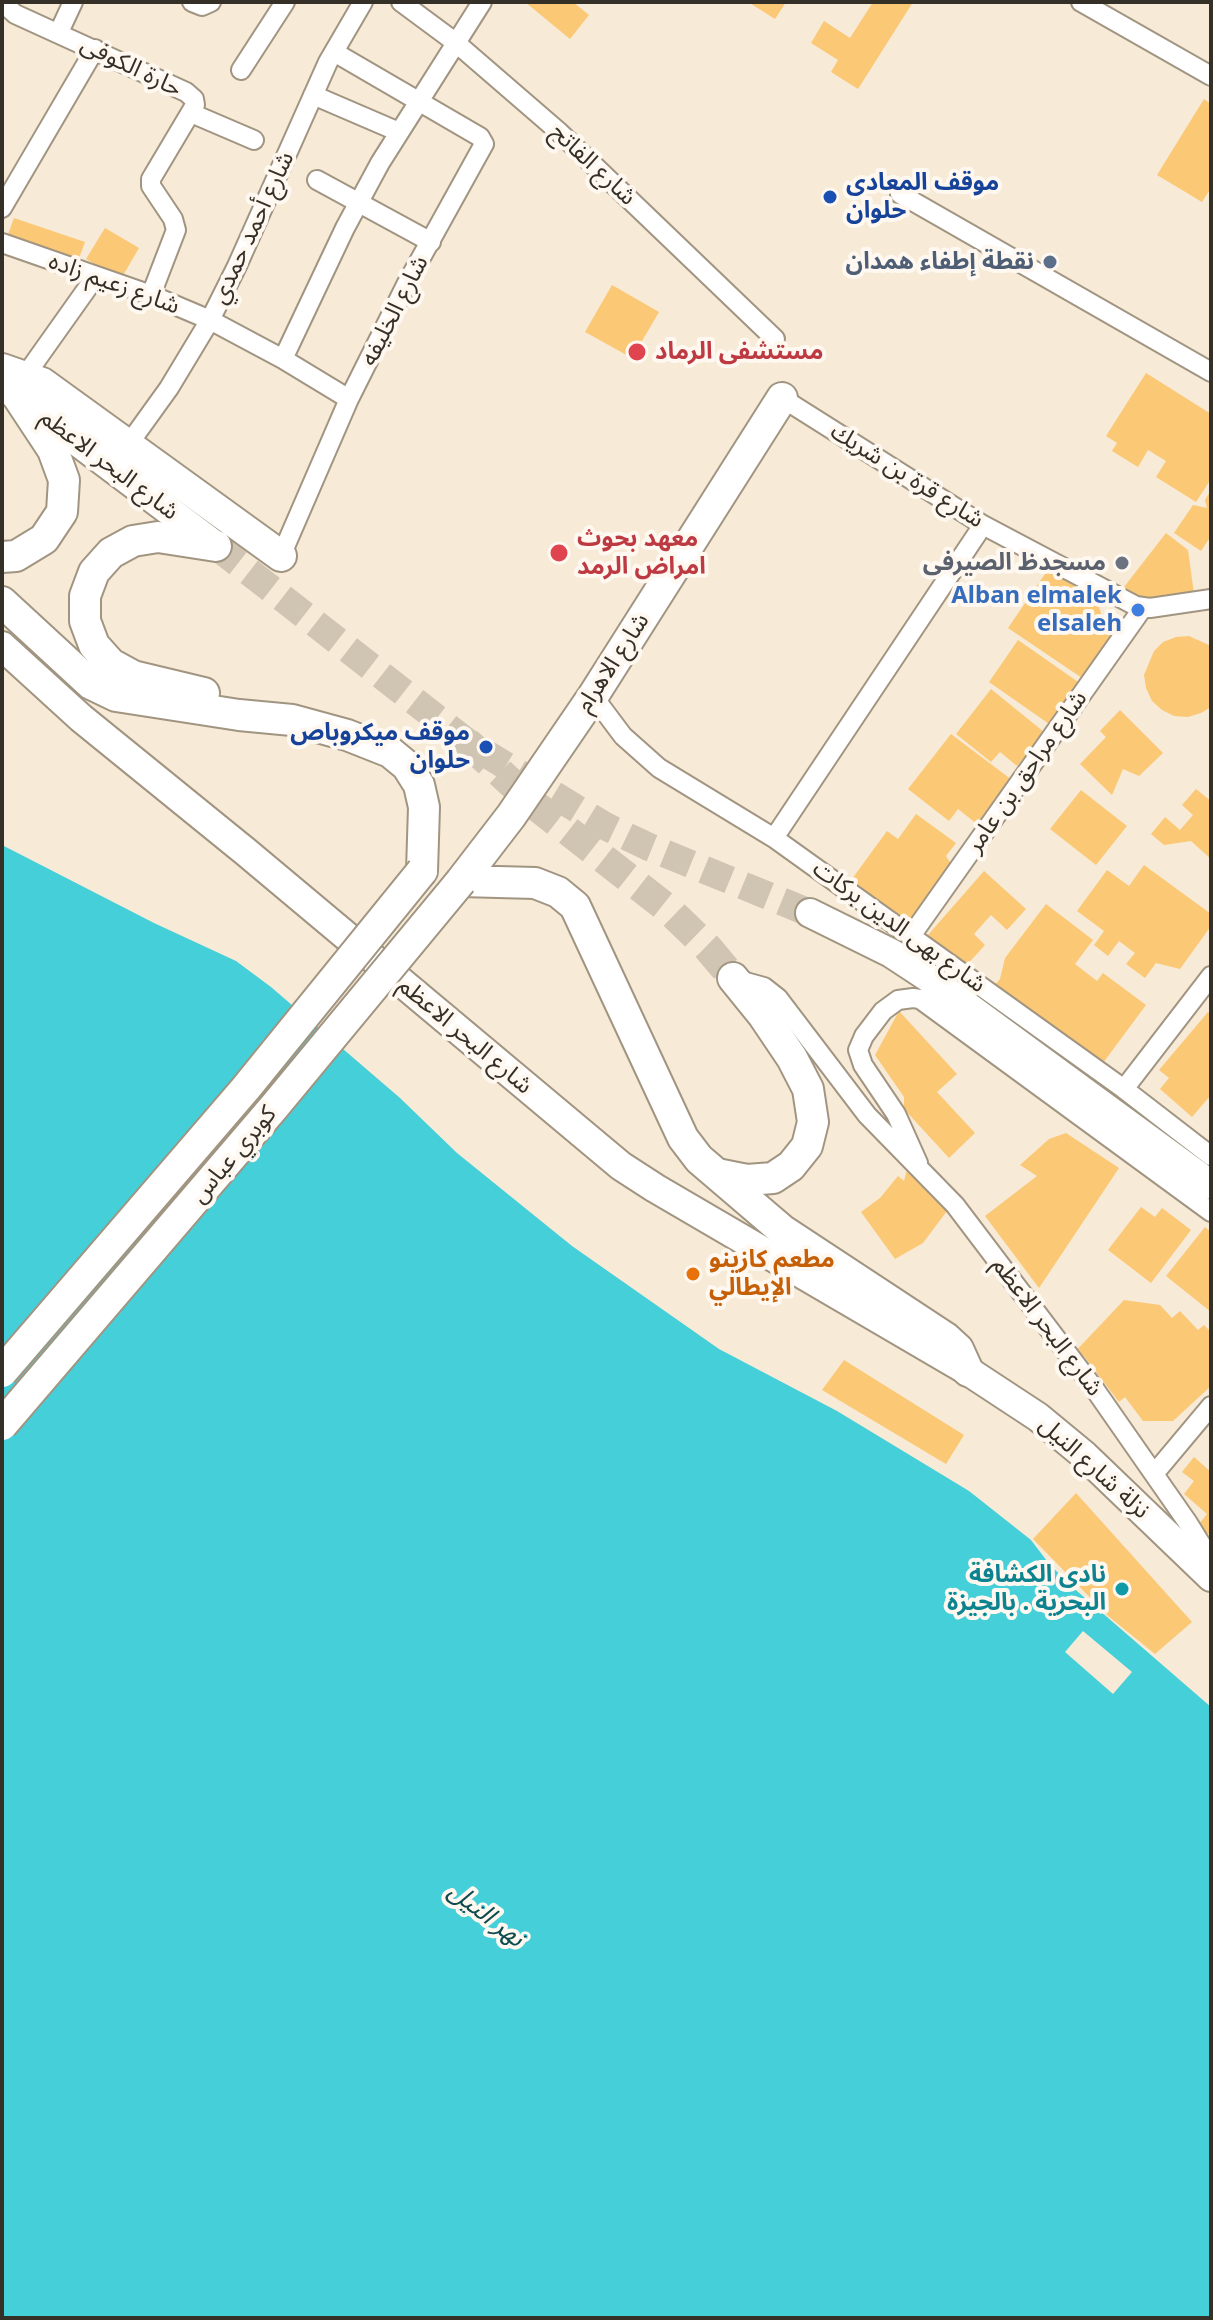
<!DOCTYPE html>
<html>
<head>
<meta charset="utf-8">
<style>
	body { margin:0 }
	#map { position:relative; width:1213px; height:2320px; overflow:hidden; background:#f7ead6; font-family:"Noto Sans",sans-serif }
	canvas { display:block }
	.frame { position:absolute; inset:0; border:4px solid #342f27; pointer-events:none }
</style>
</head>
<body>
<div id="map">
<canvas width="1213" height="2320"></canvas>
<div class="frame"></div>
</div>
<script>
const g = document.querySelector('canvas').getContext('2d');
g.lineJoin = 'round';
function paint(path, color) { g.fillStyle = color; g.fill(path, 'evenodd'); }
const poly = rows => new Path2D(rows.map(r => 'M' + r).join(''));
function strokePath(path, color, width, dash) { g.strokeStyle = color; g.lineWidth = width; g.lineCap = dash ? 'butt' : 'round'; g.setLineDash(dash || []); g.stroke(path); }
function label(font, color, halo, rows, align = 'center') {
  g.font = font + ' "Noto Sans","Noto Sans Arabic",sans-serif'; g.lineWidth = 8; g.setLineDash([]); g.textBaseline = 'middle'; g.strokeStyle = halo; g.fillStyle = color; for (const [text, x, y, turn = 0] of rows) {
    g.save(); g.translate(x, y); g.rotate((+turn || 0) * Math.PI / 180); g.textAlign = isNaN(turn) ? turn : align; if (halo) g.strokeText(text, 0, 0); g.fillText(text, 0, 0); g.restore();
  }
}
paint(poly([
	[2,845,154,923,236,961,271,987,400,1098,457,1153,572,1246,719,1349,837,1411,969,1491,1031,1540,1050,1565,1077,1591,1211,1707,1211,2318,2,2318]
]), '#44cfd9');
paint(poly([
	[1083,1631,1132,1672,1113,1694,1065,1652]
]), '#f7ead6');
paint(poly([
	[525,2,573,2,589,15,570,39],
	[748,2,786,2,775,19],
	[873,2,913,2,858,89,831,72,838,60,811,43,824,21,850,38],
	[1204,99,1211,104,1211,188,1202,202,1157,175],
	[14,218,85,242,78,261,7,237],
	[105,228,139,248,121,279,86,259],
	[612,285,659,312,632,358,585,332],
	[1146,373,1211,414,1211,479,1196,502,1156,477,1166,461,1148,450,1138,467,1112,451,1117,443,1106,436],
	[1211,490,1211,536,1201,551,1174,533,1193,505,1207,508,1205,500],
	[1166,533,1188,550,1194,594,1143,601,1124,587],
	[1051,565,1094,594,1111,640,1085,680,1008,628],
	[1189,636,1211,646,1211,707,1201,713,1188,717,1174,716,1162,710,1152,701,1146,688,1144,675,1154,651,1163,642,1176,637],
	[1018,640,1081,684,1052,726,989,682],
	[991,689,1044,732,1017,766,1000,752,991,762,956,734],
	[1120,710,1163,753,1139,776,1123,769,1112,795,1080,764,1106,737,1100,731],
	[951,734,1012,780,977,824,958,809,949,821,908,789],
	[1196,789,1211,801,1211,859,1191,841,1164,845,1151,834,1165,817,1180,830,1193,815,1182,805],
	[1081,790,1127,826,1096,865,1050,829],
	[916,814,956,843,946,856,953,867,910,927,849,883,887,831,898,839],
	[1144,865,1211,914,1211,926,1180,969,1156,963,1145,978,1126,964,1135,953,1119,941,1108,956,1094,945,1104,931,1077,911,1107,870,1129,886],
	[984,871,1026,909,1007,930,991,915,974,934,985,945,964,968,928,935],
	[1046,904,1093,940,1075,964,1097,981,1103,973,1146,1005,1100,1067,993,987,1000,979,1005,958],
	[899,1011,957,1074,937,1092,975,1133,949,1158,904,1109,904,1097,875,1055],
	[1208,1012,1211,1015,1211,1095,1192,1117,1160,1089,1169,1078,1159,1070],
	[1066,1133,1119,1168,1039,1288,985,1216,1037,1176,1020,1165,1049,1139],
	[908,1166,944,1200,947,1211,923,1243,895,1259,861,1212,880,1198,898,1176,904,1181],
	[1141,1207,1155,1217,1162,1208,1191,1230,1151,1283,1108,1250],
	[1205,1227,1211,1232,1211,1312,1166,1276],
	[1124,1300,1160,1305,1172,1318,1180,1311,1198,1330,1204,1325,1211,1332,1211,1386,1173,1421,1143,1421,1125,1397,1119,1402,1083,1355,1076,1360,1072,1355],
	[844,1360,964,1435,946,1464,822,1390],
	[1194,1457,1211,1472,1211,1536,1198,1525,1207,1514,1184,1494,1194,1481,1182,1472],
	[1076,1493,1192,1622,1155,1654,1108,1616,1033,1539]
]), '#fbc875');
strokePath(poly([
	[216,546,467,742,605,826,649,847,810,913]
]), '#d0c5b3', 28, [28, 14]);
strokePath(poly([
	[467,742,535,805,668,909,707,947,733,978]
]), '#d0c5b3', 30, [30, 15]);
const minor = poly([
	[2,2,15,14,186,92,194,99,195,105,151,179,151,186,173,219,176,230,151,295],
	[192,2,202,6,211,2],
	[401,2,455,42,558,131,775,339],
	[1081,2,1211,76],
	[59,32,73,2],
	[241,70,285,2],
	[313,95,399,132],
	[191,113,254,140],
	[317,180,431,242],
	[900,194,1211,372],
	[2,208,95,49],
	[2,243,151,295,210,320,283,359,349,399],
	[283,359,345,228,380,163,482,2],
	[25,376,96,276],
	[782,398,983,525,1136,606,1150,608,1211,599],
	[128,445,169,388,210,320,237,266,328,62,363,2],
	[281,556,349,399,407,283,484,144,480,137,334,52],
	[593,696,623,736,659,768,774,838,1124,1089,1211,1156],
	[774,838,983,525],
	[911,936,1142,609],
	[735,979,764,987,778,998,867,1115,955,1205,1096,1391,1188,1523,1211,1560],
	[1124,1089,1211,976],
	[918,1163,896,1114,863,1065,858,1050,864,1036,883,1011,898,1000,913,998,920,999,1211,1212],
	[1154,1474,1211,1406]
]);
const primary = poly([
	[2,385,216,546],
	[2,646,81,718,246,852,621,1166,655,1188,968,1371,1038,1417,1084,1455,1211,1577],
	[810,913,891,953,926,976,1211,1185]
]);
const trunk = poly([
	[2,369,42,383,281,556],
	[2,557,16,556,44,539,62,512,64,480,53,450,18,397],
	[2,602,91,684,116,696,239,715,292,720,347,735,390,752,407,766,419,785,424,807,422,871],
	[204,693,133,676,111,664,94,645,85,621,85,596,94,572,111,553,133,541,158,537,216,546],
	[461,881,535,883,558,892,575,906,683,1138,699,1159,782,1230,946,1338,958,1349,968,1371],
	[461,881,511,816,593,696,782,398],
	[717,1174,747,1180,773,1178,791,1166,807,1146,813,1122,808,1089,792,1058,763,1015,733,978]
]);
strokePath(minor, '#a19582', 22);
strokePath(primary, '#a19582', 32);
strokePath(trunk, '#a19582', 34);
strokePath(minor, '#fff', 18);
strokePath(primary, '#fff', 28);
strokePath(trunk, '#fff', 30);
const trunkBridge = poly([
	[2,1372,246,1088,422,871],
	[2,1425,274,1107,461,881]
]);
strokePath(trunkBridge, '#a19582', 34, []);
strokePath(trunkBridge, '#fff', 30);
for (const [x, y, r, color] of [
	[830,197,8,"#1a4fb4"],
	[1050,262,8,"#5c6f8a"],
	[637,352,10,"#e0444e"],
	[559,553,10,"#e0444e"],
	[1122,563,8,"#6b7280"],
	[1138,610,8,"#3f7fe0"],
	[486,747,8,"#1a4fb4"],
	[693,1274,8,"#e8710a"],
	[1122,1589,8,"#0f9aa8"]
]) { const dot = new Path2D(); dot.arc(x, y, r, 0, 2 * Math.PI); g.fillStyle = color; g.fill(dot); strokePath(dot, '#fef8f0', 3); }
label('24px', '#342f27', '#fef8f0', [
	["حارة الكوفى",131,67,26],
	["شارع الفاتح",593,165,43],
	["شارع أحمد حمدي",253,228,-65],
	["شارع زعيم زاده",114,284,20],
	["شارع الخليفه",395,311,-63],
	["شارع البحر الاعظم",109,465,37],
	["شارع قرة بن شريك",907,476,32],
	["شارع الاهرام",613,663,-57],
	["شارع مراحق بن عامر",1027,772,-55],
	["شارع بهى الدين بركات",899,927,36],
	["شارع البحر الاعظم",465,1036,40],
	["كوبري عباس",234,1155,-50],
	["شارع البحر الاعظم",1047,1327,53],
	["نزلة شارع النيل",1094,1468,42]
]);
label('bold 24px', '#164399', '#fef8f0', [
	["موقف المعادى",846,183],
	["حلوان",846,211],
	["موقف ميكروباص",470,733,"right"],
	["حلوان",470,761,"right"]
], 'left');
label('bold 24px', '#4e5e75', '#fef8f0', [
	["نقطة إطفاء همدان",1034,262]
], 'right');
label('bold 24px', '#be3a42', '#fef8f0', [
	["مستشفى الرماد",655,352],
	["معهد بحوث",577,539],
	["امراض الرمد",577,567]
], 'left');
label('bold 24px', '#5b616d', '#fef8f0', [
	["مسجدظ الصيرفى",1106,563]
], 'right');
label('bold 24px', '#366cbe', '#fef8f0', [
	["Alban elmalek",1122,596],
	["elsaleh",1122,624]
], 'right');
label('bold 24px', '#c56008', '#fef8f0', [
	["مطعم كازينو",709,1260],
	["الإيطالي",709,1288]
], 'left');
label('bold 24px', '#0d838f', '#fef8f0', [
	["نادى الكشافة",1106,1575],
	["البحرية . بالجيزة",1106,1603]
], 'right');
label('italic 26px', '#0e4b4f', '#fef8f0', [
	["نهر النيل",486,1915,38]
]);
</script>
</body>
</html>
